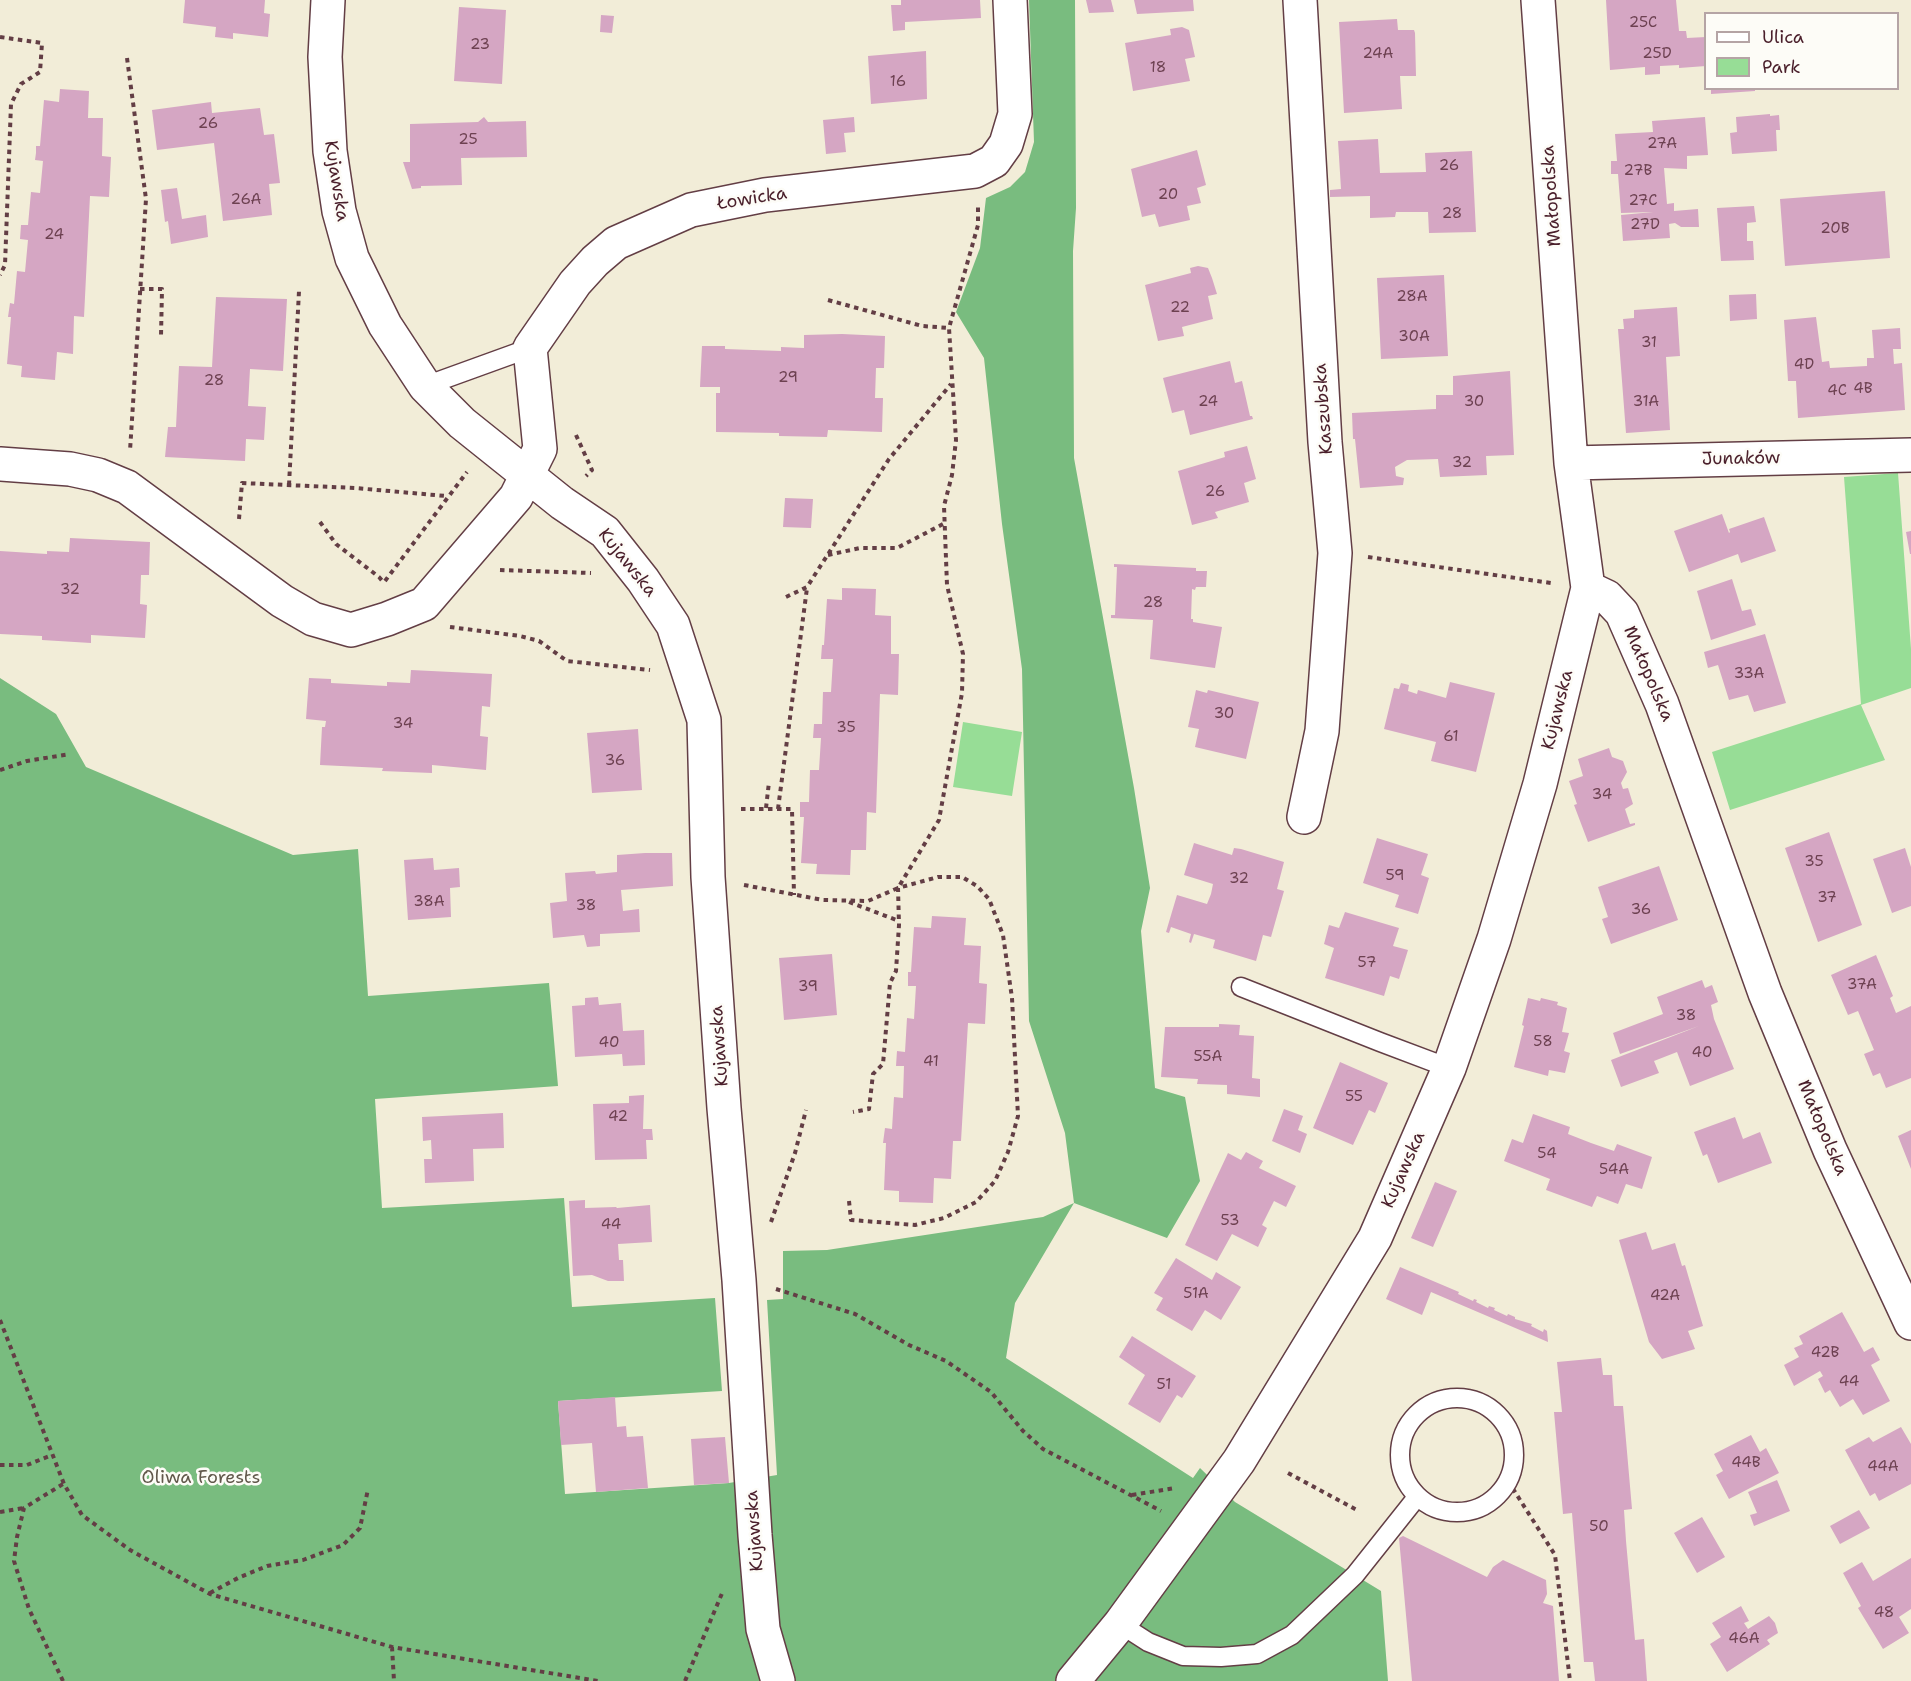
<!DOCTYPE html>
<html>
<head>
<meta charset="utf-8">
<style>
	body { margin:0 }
	#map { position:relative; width:1911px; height:1681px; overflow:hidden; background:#f2edd8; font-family:"Shantell Sans",sans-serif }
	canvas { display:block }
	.legend { position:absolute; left:1704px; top:12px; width:195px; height:78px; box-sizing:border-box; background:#fdfcf7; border:2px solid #b5a4a5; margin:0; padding:8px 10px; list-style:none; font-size:18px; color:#4a1f2b }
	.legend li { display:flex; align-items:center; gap:12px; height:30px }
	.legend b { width:30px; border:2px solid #b5a4a5 }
</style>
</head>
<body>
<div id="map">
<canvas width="1911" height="1681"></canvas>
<ul class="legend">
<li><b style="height:8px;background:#fff"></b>Ulica</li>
<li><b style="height:16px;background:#97dd96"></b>Park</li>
</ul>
</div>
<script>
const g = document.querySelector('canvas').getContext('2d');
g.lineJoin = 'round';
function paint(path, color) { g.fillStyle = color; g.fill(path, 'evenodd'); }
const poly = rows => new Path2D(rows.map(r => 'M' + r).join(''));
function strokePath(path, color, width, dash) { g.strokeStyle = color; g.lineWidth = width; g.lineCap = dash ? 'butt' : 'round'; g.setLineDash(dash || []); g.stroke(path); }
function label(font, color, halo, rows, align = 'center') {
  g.font = font + ' "Shantell Sans",sans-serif'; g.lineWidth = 5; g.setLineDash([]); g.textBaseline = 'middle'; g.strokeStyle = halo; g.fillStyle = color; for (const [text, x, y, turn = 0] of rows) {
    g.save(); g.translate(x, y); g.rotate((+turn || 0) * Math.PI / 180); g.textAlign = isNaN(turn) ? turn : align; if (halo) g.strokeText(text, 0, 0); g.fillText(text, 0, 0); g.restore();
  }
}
paint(poly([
	[1898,473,1911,649,1911,688,1861,705,1885,760,1730,810,1712,752,1861,704,1844,477],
	[963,722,1022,732,1012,796,953,787]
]), '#97dd96');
paint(poly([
	[1029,0,1075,0,1076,208,1073,251,1074,458,1134,788,1150,888,1141,931,1155,1088,1185,1097,1200,1181,1167,1238,1074,1203,1015,1303,1006,1358,1193,1478,1200,1468,1235,1502,1381,1591,1388,1681,0,1681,0,678,56,714,86,767,293,855,358,849,368,996,549,983,558,1086,375,1099,382,1208,564,1198,572,1307,715,1298,722,1391,558,1401,565,1494,729,1483,777,1475,767,1300,783,1299,783,1251,827,1250,1043,1217,1074,1203,1065,1133,1029,1021,1022,669,1002,524,984,358,956,312,980,248,986,198,1010,187,1025,172,1034,142]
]), '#79bc7f');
paint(poly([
	[185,0,265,0,264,13,270,14,268,37,233,33,233,39,215,37,216,27,183,23],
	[901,0,980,0,981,18,905,22,905,30,893,31,891,5,901,5],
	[1086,0,1111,0,1114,12,1089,13],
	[1134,0,1193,0,1194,11,1137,14],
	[1606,0,1676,0,1679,31,1686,31,1687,38,1706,37,1706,66,1679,68,1679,65,1660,66,1660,74,1645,75,1645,67,1610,70],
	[459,7,506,10,502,84,454,81],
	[601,15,614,16,612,33,600,32],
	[1397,19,1398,30,1414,30,1415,33,1416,76,1400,76,1402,109,1344,113,1339,22],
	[1182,27,1189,30,1195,57,1185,59,1190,81,1133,91,1125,43,1171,35,1170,29],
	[926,51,927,99,871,104,868,56],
	[1711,88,1755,88,1755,91,1711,94],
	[60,89,89,91,88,118,103,118,102,156,111,157,109,197,90,196,84,317,74,316,73,354,57,352,55,380,21,377,22,366,7,364,11,317,8,317,10,303,14,304,17,271,25,272,28,240,20,239,21,225,28,225,31,192,40,193,43,161,35,160,36,153,36,146,40,146,44,100,59,102],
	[211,102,212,113,260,108,264,135,274,134,280,183,269,184,272,215,223,221,214,143,157,150,152,110],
	[1770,114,1770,116,1779,115,1780,130,1776,130,1777,151,1732,154,1730,133,1737,132,1736,117],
	[484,117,488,122,526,121,527,157,461,158,462,185,421,186,421,188,412,189,403,162,410,162,410,124,478,122],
	[854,117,855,132,844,133,846,152,826,154,823,120],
	[1705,117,1708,155,1687,156,1687,169,1664,168,1667,204,1674,203,1674,211,1698,209,1699,227,1681,227,1675,223,1669,224,1670,238,1623,241,1621,215,1653,212,1621,213,1618,174,1611,174,1611,161,1617,161,1615,134,1653,132,1652,121],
	[1378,139,1380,173,1426,172,1425,153,1472,151,1476,232,1429,233,1428,212,1396,212,1395,217,1370,218,1370,196,1330,197,1330,190,1341,189,1338,141],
	[1197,150,1206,185,1197,188,1201,203,1187,206,1190,220,1159,227,1155,214,1142,217,1131,169],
	[177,188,182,219,206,215,208,237,171,244,168,221,165,222,161,190],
	[1885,191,1890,258,1785,266,1780,199],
	[1754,206,1756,222,1747,223,1747,241,1753,241,1754,260,1721,261,1717,208],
	[1198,266,1208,268,1212,278,1217,294,1208,296,1213,319,1182,327,1184,336,1158,341,1145,285,1191,273,1190,268],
	[1444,275,1448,356,1381,359,1377,278],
	[1756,294,1757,319,1730,321,1729,295],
	[216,297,287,299,283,371,250,369,248,406,266,407,264,440,246,439,245,461,165,457,168,427,176,427,179,366,212,367],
	[1677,307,1680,356,1666,357,1670,430,1626,433,1618,329,1624,329,1623,319,1634,318,1634,310],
	[1816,317,1822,362,1829,361,1830,368,1867,366,1867,358,1874,358,1872,330,1900,328,1901,349,1893,349,1894,364,1902,363,1905,410,1798,418,1796,381,1788,381,1784,320],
	[842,334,885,336,884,368,876,368,875,398,883,398,882,432,828,430,827,437,779,436,779,433,716,432,716,393,720,393,720,387,700,387,702,346,725,346,725,349,781,351,781,347,804,348,804,335],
	[1230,361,1235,383,1242,381,1250,416,1252,416,1253,419,1190,435,1184,410,1172,413,1163,378],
	[1510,371,1514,455,1486,456,1487,475,1440,477,1438,459,1407,460,1395,467,1396,476,1404,478,1403,485,1360,488,1355,439,1353,439,1352,413,1436,409,1436,395,1453,395,1453,376],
	[1247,446,1256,479,1244,483,1249,502,1215,512,1218,518,1192,525,1178,471,1225,457,1224,452],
	[785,498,813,499,811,528,783,527],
	[1722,514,1729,533,1730,532,1729,529,1764,517,1776,551,1741,563,1738,554,1689,572,1674,531],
	[1911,531,1911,554,1910,554,1906,532],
	[70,538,150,542,149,575,141,575,140,604,147,605,145,638,91,635,91,643,42,640,42,636,0,634,0,551,47,554,47,551,69,552],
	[1114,564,1196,568,1196,571,1207,571,1206,587,1196,587,1195,590,1192,589,1191,619,1193,619,1193,622,1222,627,1215,668,1150,659,1153,620,1111,618,1111,615,1115,615,1117,567,1114,567],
	[1732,579,1742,611,1751,609,1756,625,1711,640,1697,591],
	[842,588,876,589,875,615,891,616,891,654,899,654,898,695,880,694,876,813,867,812,866,850,851,850,850,875,816,874,817,864,801,863,804,817,800,817,800,802,809,802,810,770,819,770,821,738,813,738,814,724,822,724,823,692,831,692,833,659,821,659,822,645,824,645,827,599,842,600],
	[1765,634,1786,703,1754,712,1748,695,1729,700,1718,665,1708,668,1704,652],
	[411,670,492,674,490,707,482,706,480,736,488,737,486,770,432,765,432,773,382,771,383,768,320,765,322,727,325,727,326,721,306,719,309,678,331,679,331,683,387,686,387,682,410,683],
	[1450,682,1495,693,1476,772,1431,761,1436,742,1384,729,1394,688,1399,689,1401,683,1409,685,1408,691,1417,694,1418,690,1446,698],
	[1196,690,1207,693,1208,690,1259,702,1246,759,1195,747,1199,729,1188,727],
	[638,729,642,790,592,793,587,733],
	[1609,748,1612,757,1623,761,1627,772,1621,783,1623,789,1628,788,1633,804,1625,809,1630,824,1635,823,1635,825,1588,842,1574,805,1577,804,1569,781,1583,776,1578,759],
	[1829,832,1862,925,1818,942,1785,848],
	[1377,838,1428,854,1421,875,1429,878,1418,914,1395,907,1399,895,1363,883],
	[1194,843,1232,855,1234,848,1241,849,1284,862,1277,889,1284,891,1271,937,1263,935,1256,961,1213,948,1215,940,1194,934,1191,943,1189,942,1191,934,1171,927,1169,933,1166,932,1177,895,1207,904,1211,894,1213,884,1184,875],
	[1905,848,1911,867,1911,906,1892,913,1873,859],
	[645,853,672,853,673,886,621,890,623,911,639,909,640,932,600,934,600,946,587,947,584,935,553,938,550,903,567,901,565,873,595,871,596,874,617,872,617,855],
	[433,858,434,870,459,868,460,887,450,888,451,917,408,920,404,860],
	[1659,866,1678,920,1611,944,1602,919,1608,917,1598,887],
	[1345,912,1399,928,1393,946,1408,950,1399,979,1390,976,1384,996,1325,978,1334,948,1324,944,1329,925,1339,928],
	[932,916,966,918,964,945,981,946,979,983,987,984,985,1024,968,1023,961,1141,953,1141,951,1179,934,1178,933,1203,899,1202,899,1191,884,1190,886,1143,883,1143,885,1128,892,1129,894,1097,903,1098,904,1066,896,1066,897,1051,905,1052,907,1018,914,1019,916,986,908,986,908,972,911,972,914,927,931,928],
	[832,954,837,1015,784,1020,779,958],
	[1876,955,1893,996,1890,998,1896,1013,1911,1006,1911,1078,1886,1088,1880,1073,1873,1076,1864,1054,1874,1050,1858,1011,1848,1015,1831,975],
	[1702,980,1705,988,1712,985,1718,1002,1711,1005,1714,1019,1734,1069,1690,1086,1677,1052,1654,1061,1659,1073,1621,1087,1611,1060,1699,1026,1620,1054,1613,1033,1663,1014,1657,997],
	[598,997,599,1005,621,1003,623,1031,644,1030,645,1065,623,1066,622,1054,575,1057,572,1006,585,1005,585,998],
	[1528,998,1540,1001,1541,998,1558,1002,1557,1005,1567,1008,1562,1032,1569,1033,1564,1051,1570,1053,1565,1073,1549,1070,1548,1076,1514,1067,1524,1026,1522,1025],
	[1219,1024,1240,1025,1239,1035,1254,1036,1252,1078,1260,1079,1260,1097,1227,1094,1227,1085,1197,1084,1198,1079,1161,1077,1165,1027,1219,1027],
	[1340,1062,1388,1083,1375,1113,1369,1110,1353,1145,1313,1128],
	[644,1095,643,1129,652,1129,653,1140,646,1140,647,1159,595,1160,593,1104,629,1103,629,1096],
	[1284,1109,1303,1116,1298,1130,1307,1134,1300,1153,1272,1141],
	[503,1113,504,1148,473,1149,474,1181,425,1183,424,1159,432,1159,431,1140,423,1141,422,1117],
	[1533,1114,1570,1127,1568,1134,1591,1143,1614,1151,1617,1144,1652,1157,1642,1189,1626,1184,1618,1204,1597,1196,1592,1207,1546,1190,1550,1179,1504,1161,1512,1139,1523,1143],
	[1735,1117,1743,1139,1760,1132,1772,1163,1718,1183,1707,1154,1703,1156,1694,1132],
	[1911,1130,1911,1169,1898,1136],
	[1246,1152,1263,1161,1259,1168,1296,1186,1286,1207,1274,1201,1262,1225,1267,1228,1258,1247,1232,1234,1217,1261,1185,1245,1228,1153,1241,1160],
	[1435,1182,1457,1191,1433,1247,1411,1238],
	[585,1200,585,1208,616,1207,617,1208,650,1205,652,1242,618,1244,619,1260,623,1260,624,1281,608,1281,592,1275,573,1276,569,1201],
	[1646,1232,1652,1250,1675,1243,1682,1266,1685,1265,1703,1326,1688,1331,1695,1349,1662,1359,1649,1342,1619,1240],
	[1176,1258,1212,1280,1216,1272,1241,1287,1221,1320,1205,1310,1192,1331,1156,1310,1163,1298,1154,1293],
	[1400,1267,1459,1292,1458,1294,1473,1301,1474,1299,1477,1300,1476,1302,1488,1308,1489,1306,1495,1308,1494,1310,1507,1316,1508,1314,1515,1317,1515,1319,1532,1324,1531,1326,1543,1332,1544,1329,1547,1331,1548,1342,1431,1292,1422,1315,1386,1299],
	[1842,1312,1864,1352,1873,1347,1880,1360,1871,1365,1890,1401,1863,1415,1853,1399,1840,1407,1830,1390,1825,1393,1818,1379,1823,1376,1820,1371,1794,1386,1784,1365,1799,1357,1794,1348,1803,1344,1799,1336],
	[1132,1336,1196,1376,1182,1398,1177,1395,1160,1423,1128,1404,1145,1375,1119,1357],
	[1601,1358,1603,1375,1612,1375,1614,1406,1623,1406,1632,1509,1624,1510,1626,1541,1635,1640,1644,1639,1647,1681,1595,1681,1593,1662,1584,1662,1572,1513,1563,1514,1554,1412,1562,1412,1557,1362],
	[615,1397,617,1427,626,1426,627,1437,643,1436,648,1488,596,1492,592,1443,561,1445,558,1401],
	[1901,1427,1911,1444,1911,1484,1879,1501,1875,1493,1870,1496,1845,1450,1869,1437,1873,1442],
	[1751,1435,1760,1452,1766,1448,1779,1473,1729,1499,1716,1475,1723,1471,1714,1454],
	[725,1437,729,1483,694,1485,691,1439],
	[1777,1480,1790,1511,1754,1526,1750,1515,1757,1513,1748,1492],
	[1859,1510,1870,1528,1840,1544,1830,1526],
	[1702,1517,1725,1557,1697,1573,1674,1533],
	[1403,1536,1487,1577,1493,1567,1503,1560,1546,1580,1547,1594,1543,1603,1553,1606,1559,1681,1412,1681,1399,1538],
	[1911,1558,1911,1609,1899,1617,1909,1633,1883,1649,1858,1608,1861,1606,1843,1573,1862,1562,1873,1581],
	[1741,1606,1749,1621,1744,1623,1748,1629,1769,1616,1775,1623,1778,1633,1767,1640,1770,1644,1727,1672,1710,1644,1721,1637,1712,1623]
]), '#d5a6c3');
const service = poly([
	[425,386,530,348],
	[1241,987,1380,1042,1449,1068],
	'1400 1455a57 57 0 1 1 114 0a57 57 0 1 1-114 0Z',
	[1120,1624,1148,1642,1183,1656,1221,1657,1257,1654,1292,1635,1355,1575,1417,1497]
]);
const minor = poly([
	[328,0,325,57,330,151,339,211,352,258,385,325,425,386,462,423,562,503,605,532,643,580,673,625,704,720,708,877,724,1108,739,1280,755,1535,763,1629,778,1681],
	[1300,0,1325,442,1335,553,1322,731,1304,817],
	[1571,463,1911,455],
	[0,464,70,469,98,475,127,487,282,601,313,619,351,630,387,619,424,604,516,497,540,449,530,348,575,283,595,261,616,243,691,210,765,195,975,171,994,161,1006,144,1015,114,1010,0],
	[1588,588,1607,597,1622,613,1662,704,1765,993,1830,1150,1911,1323],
	[1073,1681,1120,1624,1239,1461,1375,1238,1449,1068,1494,939,1540,784,1588,588,1571,463,1538,0]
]);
strokePath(service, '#633e45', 21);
strokePath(minor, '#633e45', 36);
strokePath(poly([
	[0,37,42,43,40,72,21,84,11,104,5,265,0,275],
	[127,58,146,199,130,451],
	[140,289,162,289,161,336],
	[828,300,922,326,949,328],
	[576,435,592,470,586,476],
	[289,485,299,291],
	[239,519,242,483,355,488,446,496],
	[320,522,336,544,379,577,384,583],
	[828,555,860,548,897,548,945,523],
	[1368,557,1551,583],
	[500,570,591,573],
	[385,581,467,472],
	[786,597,807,587,889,459,951,384],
	[450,627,520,636,539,641,567,661,650,670],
	[0,770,27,761,70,754],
	[766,808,769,782],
	[741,809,792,809,794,895],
	[778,809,807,588],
	[744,885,823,900,868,901,898,888,939,820,962,693,963,654,947,585,944,506,952,475,956,440,949,328,978,225,978,205],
	[849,902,899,921],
	[849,1201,851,1220,915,1225,944,1218,976,1202,995,1181,1008,1152,1018,1116,1012,998,1003,935,989,899,977,886,962,877,938,877,898,888,899,925,896,971,890,983,883,1064,873,1074,869,1109,853,1112],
	[771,1222,795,1153,806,1110],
	[776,1289,855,1314,909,1345,946,1361,991,1392,1023,1431,1043,1449,1161,1511],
	[0,1320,64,1484,82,1515,130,1550,210,1594,392,1647,598,1681],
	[0,1465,27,1465,52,1455],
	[1288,1473,1357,1510],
	[1508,1481,1555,1555,1570,1681],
	[1132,1495,1175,1488],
	[0,1512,24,1508],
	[210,1593,238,1578,267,1566,303,1560,343,1545,360,1528,368,1489],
	[392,1647,394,1681],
	[63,1681,29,1609,14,1561,17,1537,24,1508,63,1484],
	[685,1681,723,1591]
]), '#633e45', 4, [4.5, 4.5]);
strokePath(service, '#fff', 18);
strokePath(minor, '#fff', 33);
label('15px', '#6d4151', null, [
	["25C",1643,23],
	["23",480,45],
	["24A",1378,54],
	["25D",1657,54],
	["18",1158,68],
	["16",898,82],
	["26",208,124],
	["25",468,140],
	["27A",1662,144],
	["26",1449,166],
	["27B",1638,171],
	["20",1168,195],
	["26A",246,200],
	["27C",1643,201],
	["28",1452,214],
	["27D",1645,225],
	["20B",1835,229],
	["24",54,235],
	["28A",1412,297],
	["22",1180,308],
	["30A",1414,337],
	["31",1649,343],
	["4D",1804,365],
	["29",788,378],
	["28",214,381],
	["4B",1863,389],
	["4C",1837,391],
	["24",1208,402],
	["30",1474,402],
	["31A",1646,402],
	["32",1462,463],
	["26",1215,492],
	["32",70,590],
	["28",1153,603],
	["33A",1749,674],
	["30",1224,714],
	["34",403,724],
	["35",846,728],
	["61",1451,737],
	["36",615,761],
	["34",1602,795],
	["35",1814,862],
	["59",1395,876],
	["32",1239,879],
	["37",1827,898],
	["38A",429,902],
	["38",586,906],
	["36",1641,910],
	["57",1367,963],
	["37A",1862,985],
	["39",808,987],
	["38",1686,1016],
	["58",1543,1042],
	["40",609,1043],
	["40",1702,1053],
	["55A",1208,1057],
	["41",931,1062],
	["55",1354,1097],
	["42",618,1117],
	["54",1547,1154],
	["54A",1614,1170],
	["53",1230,1221],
	["44",611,1225],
	["51A",1196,1294],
	["42A",1665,1296],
	["42B",1825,1353],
	["44",1849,1382],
	["51",1164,1385],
	["44B",1746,1463],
	["44A",1883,1467],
	["50",1599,1527],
	["48",1884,1613],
	["46A",1744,1639]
]);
label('18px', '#4a1f2b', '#fdfcf7', [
	["Kujawska",336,181,81],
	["Małopolska",1552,196,-94],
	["Łowicka",752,199,-9],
	["Kaszubska",1324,409,-94],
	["Junaków",1741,459,-1],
	["Kujawska",627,563,51],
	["Małopolska",1648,674,67],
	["Kujawska",1558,710,-76],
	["Kujawska",720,1046,-94],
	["Małopolska",1822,1128,67],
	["Kujawska",1404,1170,-66],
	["Kujawska",755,1531,-94]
]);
label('18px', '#61584b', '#fdfcf7', [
	["Oliwa Forests",201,1478]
]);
</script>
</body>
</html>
